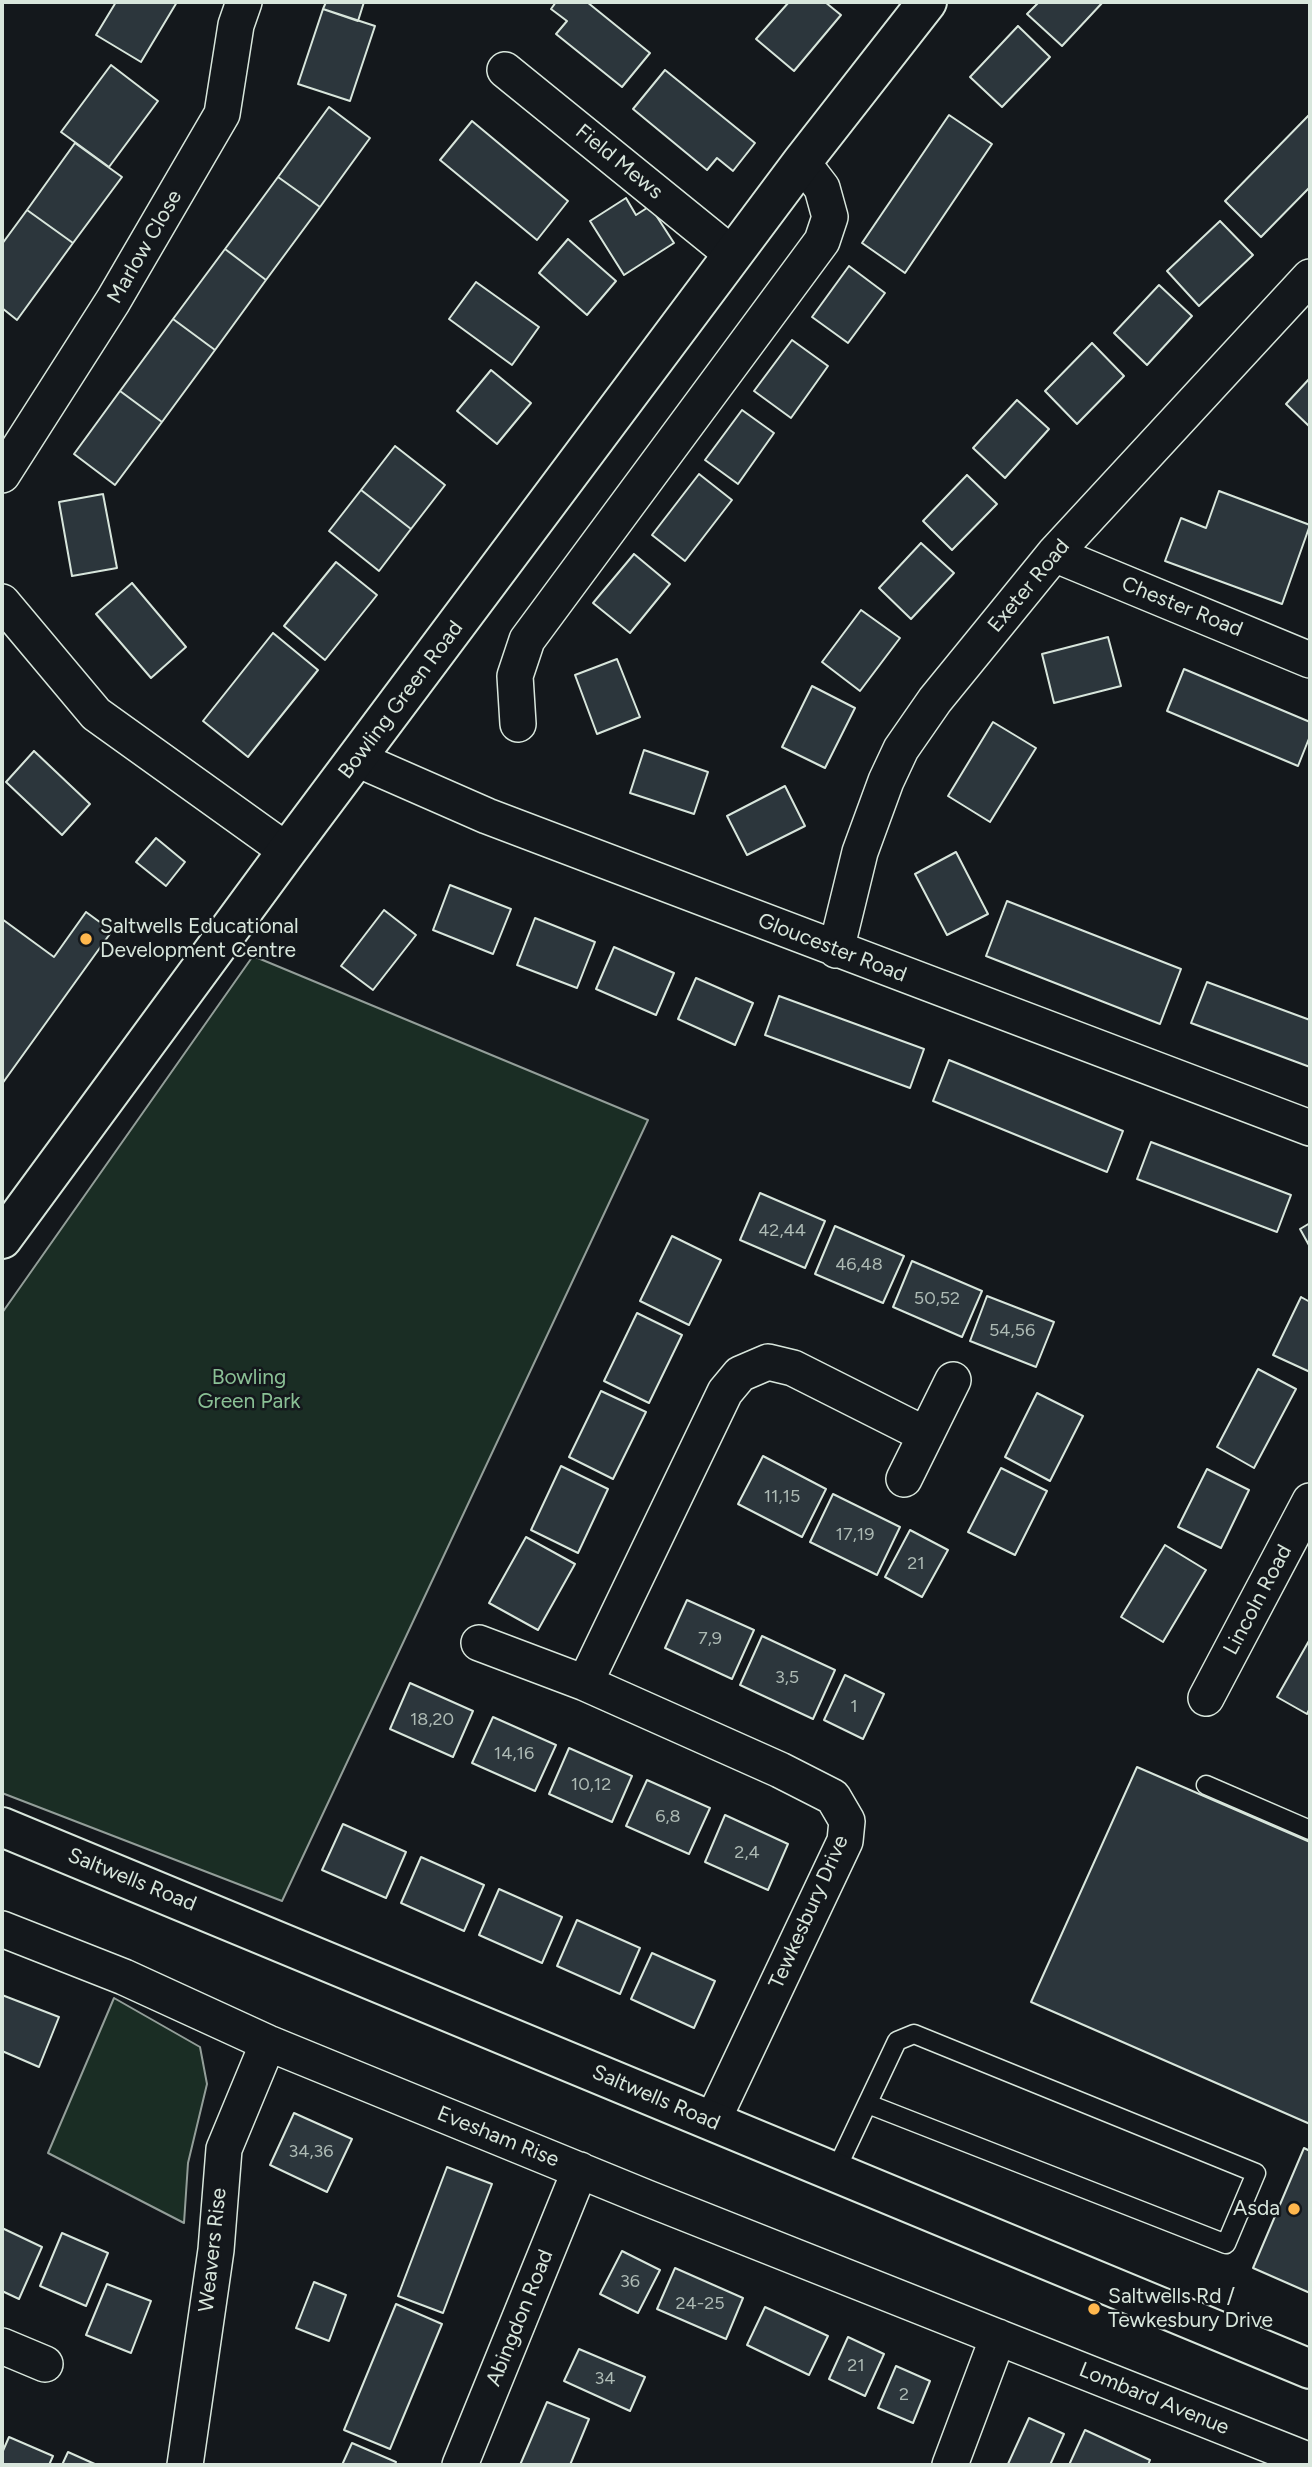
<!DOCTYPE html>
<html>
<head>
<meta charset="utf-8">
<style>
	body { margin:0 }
	#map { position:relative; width:1312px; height:2467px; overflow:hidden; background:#14181c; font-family:Figtree,sans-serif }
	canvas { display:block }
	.frame { position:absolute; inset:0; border:4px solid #d8e6dc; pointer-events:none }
</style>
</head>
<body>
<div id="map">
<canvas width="1312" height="2467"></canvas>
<div class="frame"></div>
</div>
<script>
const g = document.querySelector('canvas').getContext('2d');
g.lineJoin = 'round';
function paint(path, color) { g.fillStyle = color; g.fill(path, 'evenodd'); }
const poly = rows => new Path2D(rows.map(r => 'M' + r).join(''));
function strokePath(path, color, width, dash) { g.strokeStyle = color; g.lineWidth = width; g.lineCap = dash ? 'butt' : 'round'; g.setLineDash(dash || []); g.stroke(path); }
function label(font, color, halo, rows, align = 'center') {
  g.font = font + ' Figtree,sans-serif'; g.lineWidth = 5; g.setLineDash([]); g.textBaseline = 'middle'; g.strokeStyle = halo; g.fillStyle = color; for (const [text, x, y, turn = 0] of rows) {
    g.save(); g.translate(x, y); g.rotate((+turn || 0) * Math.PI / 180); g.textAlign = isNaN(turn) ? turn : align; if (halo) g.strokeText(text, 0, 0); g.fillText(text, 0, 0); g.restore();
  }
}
const green = poly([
	[253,956,648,1120,282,1901,2,1793,2,1313,253,956],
	[114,1998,200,2047,207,2084,188,2163,184,2223,48,2153,114,1998]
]);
paint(green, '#1a2d24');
strokePath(green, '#939e99', 2);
const building = poly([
	[116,2,177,2,141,62,96,35,116,2],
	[326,2,364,2,358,21,323,9,326,2],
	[556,2,587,2,650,53,622,87,556,34,567,21,551,9,556,2],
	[789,2,825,2,841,15,794,71,756,39,789,2],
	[1039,2,1103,2,1062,46,1027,14,1039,2],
	[323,9,375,26,350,101,298,84,323,9],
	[1018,26,1050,57,1002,107,970,77,1018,26],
	[111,65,158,101,109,167,61,132,111,65],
	[665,70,755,143,733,171,717,158,707,170,633,109,665,70],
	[329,107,370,138,320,207,278,177,329,107],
	[1310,114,1310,187,1261,237,1225,201,1310,114],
	[949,115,992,144,905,273,862,243,949,115],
	[472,121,568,201,537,240,440,160,472,121],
	[75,143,122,177,73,243,27,210,75,143],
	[278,177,320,207,266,280,225,249,278,177],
	[626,198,636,215,650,206,674,243,624,275,590,221,626,198],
	[27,210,73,243,17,320,2,308,2,244,27,210],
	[1220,221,1253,255,1199,306,1167,271,1220,221],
	[568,239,616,281,587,315,539,273,568,239],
	[225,249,266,280,215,350,173,319,225,249],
	[849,266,885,293,848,343,812,317,849,266],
	[476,282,539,327,512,365,449,319,476,282],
	[1159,285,1192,316,1147,365,1114,333,1159,285],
	[173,319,215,350,162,422,120,391,173,319],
	[792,340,828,366,791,418,754,391,792,340],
	[1092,343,1124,376,1077,424,1045,391,1092,343],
	[491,370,531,403,497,444,457,411,491,370],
	[1310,378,1310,427,1286,404,1310,378],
	[120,391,162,422,115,485,74,454,120,391],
	[1017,400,1049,429,1005,478,973,448,1017,400],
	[742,410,774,433,738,484,705,460,742,410],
	[395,446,445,485,411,529,361,490,395,446],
	[699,474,732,500,685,561,652,535,699,474],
	[967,475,997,504,952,550,923,521,967,475],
	[361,490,411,529,379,571,329,531,361,490],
	[1219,491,1310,525,1282,604,1165,561,1181,518,1206,528,1219,491],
	[103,494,117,568,72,576,59,502,103,494],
	[921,543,954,573,911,619,879,588,921,543],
	[634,554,670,584,630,633,593,603,634,554],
	[336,562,377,595,325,660,284,626,336,562],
	[132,583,186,647,151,678,96,614,132,583],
	[861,610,900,638,860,691,822,662,861,610],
	[273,633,318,670,248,757,203,721,273,633],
	[1108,637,1121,686,1054,703,1042,654,1108,637],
	[617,659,640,717,597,734,575,675,617,659],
	[1184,669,1310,722,1310,736,1298,766,1167,711,1184,669],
	[812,686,855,708,825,768,782,747,812,686],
	[993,722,1036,748,990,822,948,796,993,722],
	[644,750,708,772,694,814,630,793,644,750],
	[34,751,90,804,62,835,6,782,34,751],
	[785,786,805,826,747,855,727,816,785,786],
	[156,838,185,862,166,886,136,862,156,838],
	[956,852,988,914,947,935,915,874,956,852],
	[450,885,511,909,493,954,433,930,450,885],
	[1007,901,1181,969,1160,1024,986,956,1007,901],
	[384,910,416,935,373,990,341,966,384,910],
	[86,912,112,931,2,1084,2,919,54,957,86,912],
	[535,918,595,942,577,988,517,965,535,918],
	[614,947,674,973,656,1015,596,989,614,947],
	[696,978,753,1003,735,1045,678,1019,696,978],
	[1207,982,1310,1020,1310,1067,1191,1023,1207,982],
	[779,996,924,1049,910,1088,765,1035,779,996],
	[949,1060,1123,1131,1107,1172,933,1101,949,1060],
	[1151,1142,1291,1195,1277,1232,1137,1179,1151,1142],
	[760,1193,825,1221,805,1268,740,1240,760,1193],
	[1310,1223,1310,1247,1300,1229,1310,1223],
	[835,1226,904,1256,883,1303,815,1274,835,1226],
	[672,1236,721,1260,689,1325,640,1301,672,1236],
	[912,1261,982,1291,962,1337,893,1307,912,1261],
	[987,1296,1054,1322,1036,1367,970,1341,987,1296],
	[1301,1297,1310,1302,1310,1372,1273,1355,1301,1297],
	[637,1313,682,1335,649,1403,604,1381,637,1313],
	[1258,1369,1296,1389,1254,1468,1217,1447,1258,1369],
	[601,1391,646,1412,613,1479,569,1457,601,1391],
	[1037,1393,1083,1416,1050,1481,1005,1457,1037,1393],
	[763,1456,826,1489,802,1537,738,1504,763,1456],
	[561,1466,608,1489,578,1553,531,1530,561,1466],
	[1001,1468,1047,1491,1015,1555,968,1532,1001,1468],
	[1207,1469,1249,1490,1221,1548,1178,1527,1207,1469],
	[833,1494,900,1527,877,1575,810,1542,833,1494],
	[910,1530,948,1550,922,1597,885,1577,910,1530],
	[526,1537,575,1564,538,1630,489,1603,526,1537],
	[1165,1545,1206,1570,1163,1642,1121,1617,1165,1545],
	[687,1600,754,1630,732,1679,665,1648,687,1600],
	[762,1636,835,1670,813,1719,740,1685,762,1636],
	[1310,1639,1310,1708,1307,1714,1277,1697,1310,1639],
	[845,1675,884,1694,863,1739,824,1720,845,1675],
	[410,1683,473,1711,453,1757,390,1729,410,1683],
	[493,1717,556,1745,535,1791,472,1763,493,1717],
	[569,1748,632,1776,612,1822,549,1794,569,1748],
	[1137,1767,1310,1842,1310,2124,1031,2002,1137,1767],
	[647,1780,710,1808,689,1854,626,1826,647,1780],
	[725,1815,788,1844,768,1890,705,1862,725,1815],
	[343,1824,406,1852,386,1898,322,1870,343,1824],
	[421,1857,484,1885,464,1931,401,1903,421,1857],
	[499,1889,562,1917,542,1963,479,1935,499,1889],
	[577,1920,640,1948,620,1994,557,1966,577,1920],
	[652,1953,715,1981,694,2028,631,1999,652,1953],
	[2,1995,59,2017,39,2067,2,2051,2,1995],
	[294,2113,352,2139,327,2192,270,2165,294,2113],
	[1304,2148,1310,2151,1310,2293,1253,2268,1304,2148],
	[447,2167,492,2184,443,2313,398,2296,447,2167],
	[2,2228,42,2247,19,2299,2,2291,2,2228],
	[62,2233,108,2253,86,2306,40,2286,62,2233],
	[622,2251,660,2270,638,2313,600,2294,622,2251],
	[675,2268,743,2298,726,2339,657,2309,675,2268],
	[314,2282,346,2295,329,2341,296,2328,314,2282],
	[107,2284,151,2301,131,2353,86,2335,107,2284],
	[396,2304,442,2324,390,2449,344,2430,396,2304],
	[765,2307,828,2336,809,2375,747,2345,765,2307],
	[848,2337,884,2354,865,2396,829,2379,848,2337],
	[579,2349,645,2377,630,2411,564,2381,579,2349],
	[896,2366,930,2381,913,2423,878,2408,896,2366],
	[547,2402,589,2419,570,2465,520,2465,547,2402],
	[1029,2418,1064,2434,1050,2465,1008,2464,1029,2418],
	[1085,2430,1150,2460,1148,2465,1069,2465,1085,2430],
	[9,2437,53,2456,49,2465,2,2465,2,2453,9,2437],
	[352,2443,396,2462,395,2465,342,2465,352,2443],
	[68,2452,97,2465,62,2465,68,2452]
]);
paint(building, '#2c363c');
strokePath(building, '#d8e6dc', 2);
const service = poly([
	[1206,1785,1310,1830],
	[835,2172,897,2041,914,2034,1256,2173,1226,2244,868,2104]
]);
const minor = poly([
	[505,70,733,255],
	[2,475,113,301,222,114,236,25,244,2],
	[1054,554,1310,660],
	[2,602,96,714,287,851],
	[518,724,515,676,527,640,822,241,830,217,822,188,802,162],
	[357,759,487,816,1310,1128],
	[836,950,860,852,886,781,901,749,935,700,1054,554,1310,277],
	[904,1479,953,1380],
	[479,1643,585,1683,780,1770,833,1797,847,1821,845,1841,712,2122],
	[585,1683,725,1392,740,1374,768,1362,793,1368,926,1435],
	[1206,1698,1310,1501],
	[2,1929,124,1977,268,2043,647,2198,1310,2461],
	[2,2346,45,2364],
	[185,2465,216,2250,224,2149,268,2043],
	[460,2465,580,2170],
	[950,2465,998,2337]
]);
const tertiary = poly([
	[2,1239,287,851,802,162,927,2],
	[2,1827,1310,2369]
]);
strokePath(service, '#d8e6dc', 21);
strokePath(minor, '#d8e6dc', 38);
strokePath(tertiary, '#d8e6dc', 42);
strokePath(service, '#14181c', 18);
strokePath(minor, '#14181c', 35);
strokePath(tertiary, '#14181c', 38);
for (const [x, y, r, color] of [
	[86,939,7,"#ffb74d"],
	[1294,2209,7,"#ffb74d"],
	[1094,2309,7,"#ffb74d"]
]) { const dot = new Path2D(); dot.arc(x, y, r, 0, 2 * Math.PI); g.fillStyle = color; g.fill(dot); strokePath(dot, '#14181c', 2.5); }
label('18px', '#adbab4', null, [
	["42,44",782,1231],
	["46,48",859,1265],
	["50,52",937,1299],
	["54,56",1012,1331],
	["11,15",782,1497],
	["17,19",855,1535],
	["21",916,1564],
	["7,9",710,1639],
	["3,5",787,1678],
	["1",854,1707],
	["18,20",432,1720],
	["14,16",514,1754],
	["10,12",591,1785],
	["6,8",668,1817],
	["2,4",747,1853],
	["34,36",311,2152],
	["36",630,2282],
	["24-25",700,2304],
	["21",856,2366],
	["34",605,2379],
	["2",904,2395]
]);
label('21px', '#d8e6dc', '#14181c', [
	["Field Mews",619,162,39],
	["Marlow Close",145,247,-60],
	["Exeter Road",1029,586,-50],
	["Chester Road",1182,607,22],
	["Bowling Green Road",401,700,-53],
	["Gloucester Road",832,948,21],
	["Lincoln Road",1258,1600,-62],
	["Saltwells Road",132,1880,22],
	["Tewkesbury Drive",809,1912,-66],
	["Saltwells Road",656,2098,23],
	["Evesham Rise",498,2137,22],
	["Weavers Rise",213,2250,-84],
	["Abingdon Road",520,2318,-68],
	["Lombard Avenue",1154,2399,22]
]);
label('21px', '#d8e6dc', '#14181c', [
	["Saltwells Educational",100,927],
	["Development Centre",100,951],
	["Asda",1280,2209,"right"],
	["Saltwells Rd /",1108,2297],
	["Tewkesbury Drive",1108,2321]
], 'left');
label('21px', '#8ac095', '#14181c', [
	["Bowling",249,1378],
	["Green Park",249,1402]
]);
</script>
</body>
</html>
